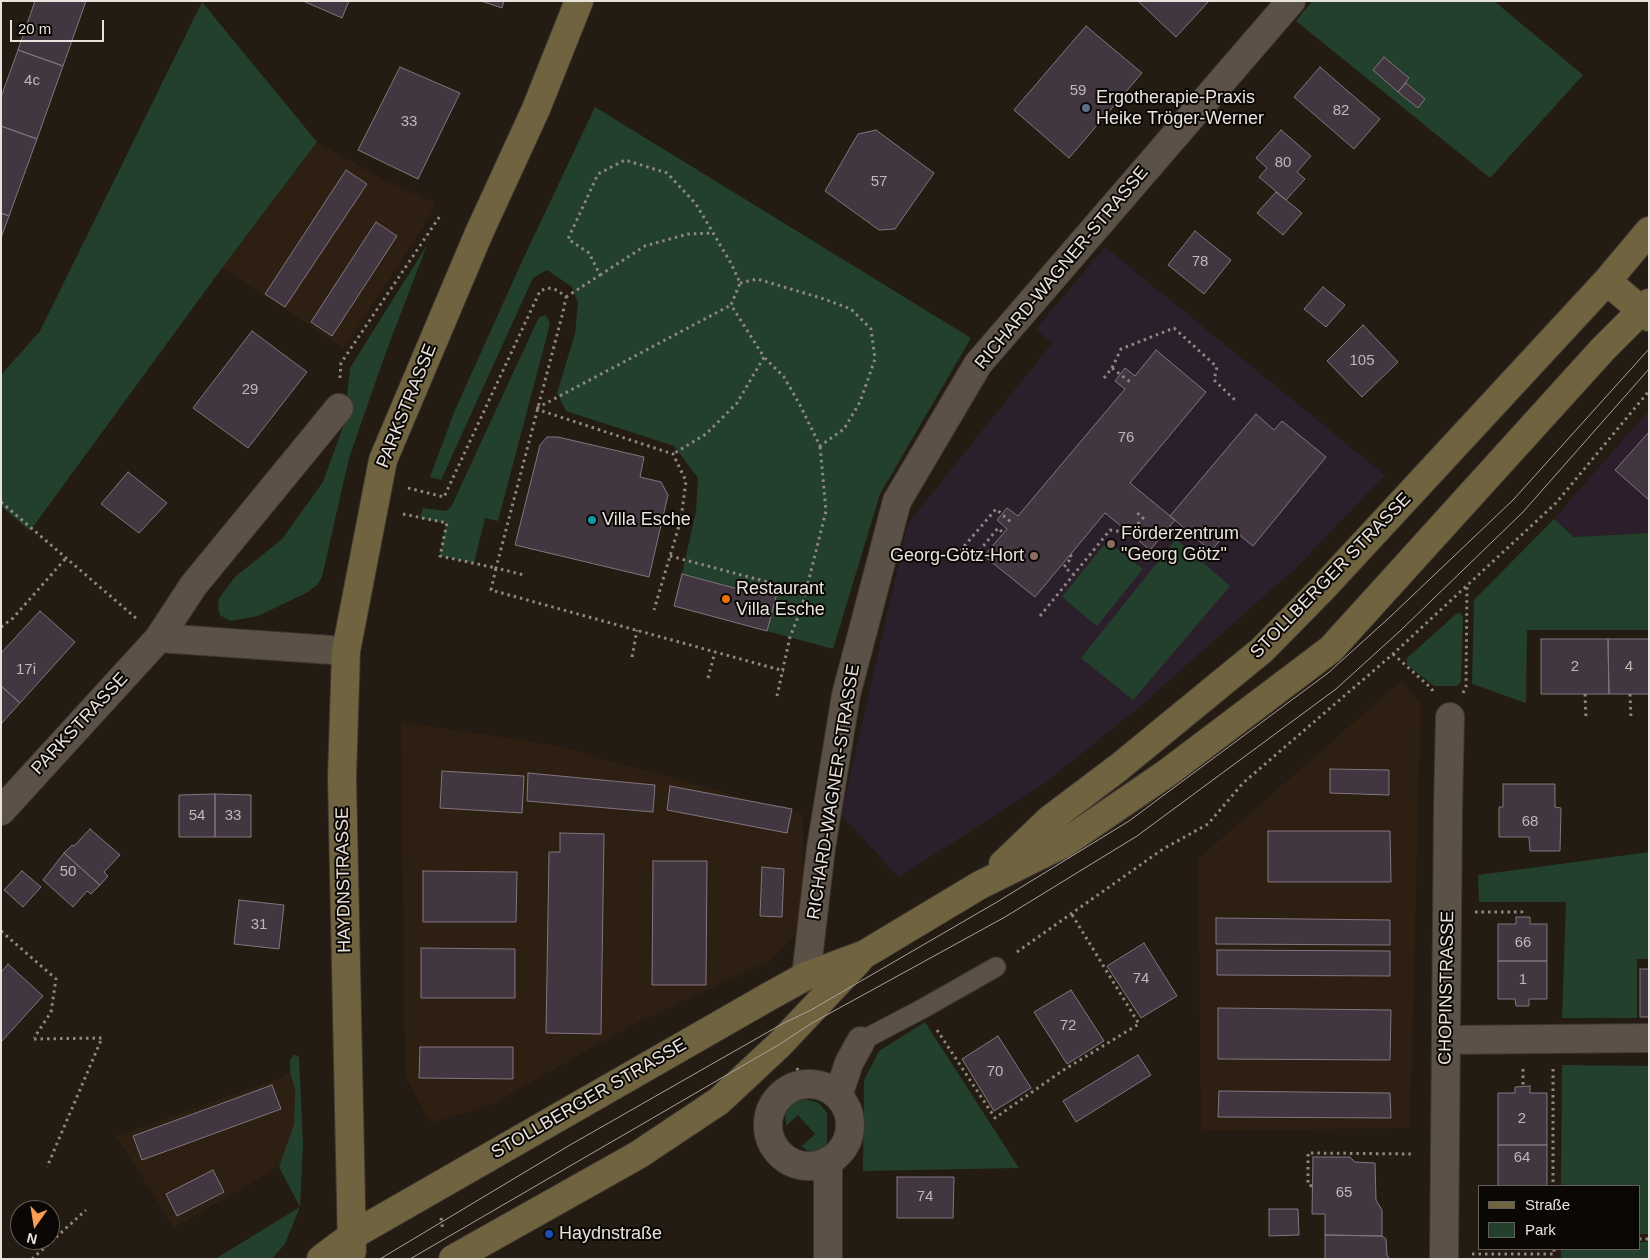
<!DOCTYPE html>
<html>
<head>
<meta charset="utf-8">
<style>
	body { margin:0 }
	#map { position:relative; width:1650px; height:1260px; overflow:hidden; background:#241b12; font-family:Arial,sans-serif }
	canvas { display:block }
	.frame { position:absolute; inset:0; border:2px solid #e9e3dd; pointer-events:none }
	.legend { position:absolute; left:1478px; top:1185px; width:162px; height:65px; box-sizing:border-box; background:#0a0704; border:1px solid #635f5b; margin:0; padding:6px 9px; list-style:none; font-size:15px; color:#e9e3dd }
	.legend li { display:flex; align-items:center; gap:10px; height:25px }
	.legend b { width:25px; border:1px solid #635f5b }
	.north { position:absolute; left:10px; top:1200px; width:50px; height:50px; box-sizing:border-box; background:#0a0704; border:1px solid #635f5b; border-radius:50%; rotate:193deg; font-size:14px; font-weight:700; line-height:20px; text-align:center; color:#e9e3dd }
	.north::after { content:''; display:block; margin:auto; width:18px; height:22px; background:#fc9d54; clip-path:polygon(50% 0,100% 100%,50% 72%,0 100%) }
	.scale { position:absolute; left:10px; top:20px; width:94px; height:22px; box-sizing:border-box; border:2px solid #e9e3dd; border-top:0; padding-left:6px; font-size:15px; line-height:18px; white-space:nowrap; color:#e9e3dd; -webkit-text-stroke:4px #0a0704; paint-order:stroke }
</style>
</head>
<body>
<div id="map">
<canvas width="1650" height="1260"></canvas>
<div class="frame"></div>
<ul class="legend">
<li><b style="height:6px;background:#706440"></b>Straße</li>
<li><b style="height:14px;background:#22402c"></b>Park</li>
</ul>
<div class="north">N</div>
<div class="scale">20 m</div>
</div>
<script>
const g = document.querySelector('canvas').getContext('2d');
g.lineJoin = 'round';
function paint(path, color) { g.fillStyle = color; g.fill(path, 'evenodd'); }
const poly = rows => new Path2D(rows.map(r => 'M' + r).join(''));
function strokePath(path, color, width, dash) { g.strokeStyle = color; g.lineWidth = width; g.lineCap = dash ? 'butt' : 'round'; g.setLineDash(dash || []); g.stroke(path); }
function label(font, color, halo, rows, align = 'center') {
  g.font = font + ' Arial,sans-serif'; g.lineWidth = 4; g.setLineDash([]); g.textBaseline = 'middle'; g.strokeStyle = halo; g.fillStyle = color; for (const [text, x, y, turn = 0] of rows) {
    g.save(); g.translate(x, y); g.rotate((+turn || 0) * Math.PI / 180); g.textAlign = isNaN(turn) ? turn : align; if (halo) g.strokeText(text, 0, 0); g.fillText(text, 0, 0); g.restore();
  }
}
paint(poly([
	[1649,410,1649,533,1574,537,1554,519]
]), '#2c1f2b');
paint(poly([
	[317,142,381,178,436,204,423,228,344,348,222,268],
	[1401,681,1421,702,1410,1128,1201,1131,1198,859],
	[401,722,554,745,803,814,803,928,768,962,636,1023,489,1106,430,1123,405,1076],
	[290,1072,295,1090,294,1124,279,1167,174,1228,116,1136,280,1078]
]), '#2d1f11');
paint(poly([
	[1105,247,1385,475,1298,566,1137,709,1045,783,899,877,841,815,908,523,1052,343,1036,329]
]), '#2c1f2c');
paint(poly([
	[1312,1,1494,1,1583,75,1490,178,1296,21],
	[202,2,317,142,222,268,30,531,1,506,1,375,40,331],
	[595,107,971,338,880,494,833,649,767,631,777,592,741,582,738,589,682,574,696,511,698,478,674,446,566,411,557,393,575,334,578,303,572,287,547,270,533,278,441,480,430,477,455,410,524,257],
	[427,245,386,352,349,458,322,577,317,585,306,593,258,616,230,621,220,615,218,608,219,598,235,577,282,539,323,482,344,424,350,368],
	[546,315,550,324,498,521,485,518,474,563,440,556,446,523,420,518,423,508,446,511,451,507,539,317],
	[1554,519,1574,537,1649,533,1649,630,1527,630,1526,703,1472,684,1474,600],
	[1176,539,1230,586,1133,700,1081,658],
	[1107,541,1143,569,1097,626,1062,597],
	[1461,613,1463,618,1461,682,1457,686,1434,686,1407,665,1407,658,1456,614],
	[1649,852,1649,959,1637,959,1637,1018,1562,1018,1566,902,1479,902,1478,875],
	[925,1022,1019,1168,863,1171,864,1080,879,1051],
	[294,1054,299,1057,303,1144,300,1207,285,1244,272,1259,215,1259,300,1207,279,1167,294,1124,295,1090,290,1072,290,1060],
	[1562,1065,1649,1066,1649,1234,1639,1234,1639,1186,1561,1186],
	[805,1099,819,1103,827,1113,827,1144,822,1151,816,1152,808,1151,802,1146,815,1134,798,1115,786,1126,785,1113,793,1103],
	[1639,1242,1649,1242,1649,1259,1561,1259,1561,1249,1639,1249]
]), '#22402c');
const building = poly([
	[35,1,86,1,63,66,18,50,35,1],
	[303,1,349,1,342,18,303,1],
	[481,1,504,1,502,8,481,1],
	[1138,1,1209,1,1176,37,1138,1],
	[1086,26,1142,73,1069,158,1014,110,1086,26],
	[18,50,63,66,37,139,1,126,1,97,18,50],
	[1384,57,1409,78,1398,92,1373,70,1384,57],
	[400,67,460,93,418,179,358,150,400,67],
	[1320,67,1380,119,1354,149,1294,97,1320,67],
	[1406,83,1425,99,1418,108,1398,92,1406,83],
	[1,126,37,139,9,216,1,213,1,126],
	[876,130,934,173,895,229,879,230,825,191,858,134,876,130],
	[1281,130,1311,156,1297,172,1305,179,1286,200,1259,177,1267,168,1256,158,1281,130],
	[346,170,367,184,285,307,265,294,346,170],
	[1276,192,1302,213,1283,235,1257,213,1276,192],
	[1,213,9,216,1,238,1,213],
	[376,222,397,236,332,336,311,322,376,222],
	[1195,231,1231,260,1204,294,1168,265,1195,231],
	[1323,287,1345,305,1326,327,1304,309,1323,287],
	[1363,325,1398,362,1362,397,1327,361,1363,325],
	[252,331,307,372,248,448,193,408,252,331],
	[1156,350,1206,392,1130,483,1175,520,1150,550,1105,513,1035,597,984,556,1007,529,997,520,1007,508,1018,516,1125,389,1115,381,1125,368,1135,376,1156,350],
	[1256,414,1274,430,1282,421,1326,457,1253,546,1231,528,1211,551,1170,516,1256,414],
	[1649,432,1649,500,1615,470,1649,432],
	[547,437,558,437,644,457,640,477,661,482,668,495,649,577,515,545,540,445,547,437],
	[128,472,167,503,139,533,101,504,128,472],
	[682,574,738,589,740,582,777,593,767,631,674,606,682,574],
	[40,611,75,642,20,703,1,686,1,653,40,611],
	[1541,639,1608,639,1609,694,1541,694,1541,639],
	[1608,639,1649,639,1649,694,1609,694,1608,639],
	[1,686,20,703,1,724,1,686],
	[1330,769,1389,770,1389,795,1330,793,1330,769],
	[442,771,524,776,522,813,440,808,442,771],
	[528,773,655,785,653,812,527,801,528,773],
	[1503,784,1555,784,1555,807,1561,808,1560,851,1530,851,1529,837,1499,837,1499,807,1503,807,1503,784],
	[670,786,792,809,787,833,667,810,670,786],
	[215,794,215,837,179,837,179,795,215,794],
	[215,794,251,795,251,837,215,837,215,794],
	[90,829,120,855,104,872,108,876,100,885,64,853,72,845,74,846,90,829],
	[1268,831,1390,831,1391,882,1268,882,1268,831],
	[560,833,604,834,601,1034,546,1033,549,852,560,852,560,833],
	[64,853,100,885,91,894,87,891,73,907,43,880,64,853],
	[653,861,707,861,706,985,652,985,653,861],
	[762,867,784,869,782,917,760,916,762,867],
	[22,871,41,887,23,907,4,890,22,871],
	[423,871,517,872,516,922,423,922,423,871],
	[239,900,284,905,279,949,234,944,239,900],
	[1516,917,1530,917,1530,924,1547,924,1547,961,1498,961,1498,924,1516,924,1516,917],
	[1216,918,1390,920,1390,945,1216,944,1216,918],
	[1144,943,1177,996,1141,1018,1107,966,1144,943],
	[421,948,515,949,515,998,421,998,421,948],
	[1217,950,1390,951,1390,976,1217,975,1217,950],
	[1498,961,1547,961,1547,999,1529,999,1529,1006,1516,1006,1515,999,1498,999,1498,961],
	[8,964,43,996,1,1042,1,972,8,964],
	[1640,969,1649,969,1649,1017,1640,1017,1640,969],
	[1071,990,1104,1041,1067,1064,1034,1012,1071,990],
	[1218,1008,1391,1010,1390,1060,1218,1059,1218,1008],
	[998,1036,1031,1088,994,1111,962,1059,998,1036],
	[420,1047,513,1047,513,1079,419,1078,420,1047],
	[1138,1055,1151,1075,1076,1122,1063,1101,1138,1055],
	[272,1085,281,1109,142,1160,133,1136,272,1085],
	[1530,1086,1530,1093,1547,1093,1547,1145,1498,1145,1498,1093,1515,1093,1515,1087,1530,1086],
	[1219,1091,1390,1093,1391,1118,1218,1117,1219,1091],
	[1498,1145,1547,1145,1547,1186,1498,1186,1498,1145],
	[1313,1157,1350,1157,1355,1162,1375,1163,1376,1200,1382,1210,1382,1236,1325,1235,1325,1214,1312,1214,1313,1157],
	[213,1170,224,1192,177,1216,166,1194,213,1170],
	[897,1177,954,1177,953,1218,897,1218,897,1177],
	[1269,1209,1298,1209,1299,1235,1269,1236,1269,1209],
	[1325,1235,1382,1236,1386,1239,1387,1255,1390,1259,1325,1259,1325,1235]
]);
paint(building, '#423740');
strokePath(building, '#82757f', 1);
const lane = poly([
	[861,1041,922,1009,996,967]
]);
const street = poly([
	[159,638,346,651],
	[1,811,159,638,193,586,339,408],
	[806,976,821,848,846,695,897,501,978,364,1291,1],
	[1446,1040,1649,1038],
	'768 1125a41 41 0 1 1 82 0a41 41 0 1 1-82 0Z',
	[838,1096,849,1063,861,1041],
	[828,1259,828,1161],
	[1444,1259,1448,809,1450,717]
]);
const secondary = poly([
	[1607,281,1649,317],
	[1003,864,1049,820,1118,768,1262,650,1321,590,1607,281,1649,231],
	[352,1251,342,777,346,651,383,460,479,233,536,109,579,1],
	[321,1259,353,1235,768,997,806,976,865,954,980,885,1063,844,1167,773,1331,649,1603,349,1649,303],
	[453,1259,638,1155,719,1101,780,1044,859,960]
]);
strokePath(lane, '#3d3731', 21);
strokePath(street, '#3d3731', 30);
strokePath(secondary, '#3d3731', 30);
strokePath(poly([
	[600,275,645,246,688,234,713,233],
	[740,283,757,279,821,298,851,309,871,329,875,359,860,402,844,429,820,446,800,405,784,377,765,358],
	[566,297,600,275,589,253,568,239,598,174,625,160,667,173,696,204,732,265,740,283,731,305,764,357,737,403,706,434,673,454],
	[1112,368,1121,349,1174,328,1217,367,1214,380,1235,400],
	[340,378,341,363,440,216],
	[1104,378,1112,368,1130,382],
	[537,408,731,305],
	[536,409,673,454,686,481,681,519,654,610],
	[408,488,444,497,540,291,548,288,557,290,566,297,563,312,496,568,524,575],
	[1,502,137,619],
	[403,514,447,523,440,556,496,568,491,590,784,671],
	[960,551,996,509,1012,523],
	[1070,555,1072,557,1064,567,1073,574],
	[670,556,779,585],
	[971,561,998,528,1003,533],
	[1040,616,1110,530,1130,533,1143,518,1135,511],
	[1,627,13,618,66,558],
	[1393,654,1431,688,1434,693],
	[632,657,637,630],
	[708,678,715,652],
	[1463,693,1466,687,1467,585],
	[1585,694,1586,718],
	[1630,694,1631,718],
	[777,696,790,637,802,607,826,511,820,446],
	[1475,912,1522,912,1523,917],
	[1,931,56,979,51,1012,34,1038],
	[1017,952,1163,849,1208,824,1243,783,1393,654,1556,503,1649,391],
	[937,1030,995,1118,1062,1071,1139,1024,1071,913],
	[34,1039,102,1038,47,1167],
	[797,1068,803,1084],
	[1523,1069,1523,1086],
	[1553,1069,1553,1186],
	[1312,1186,1308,1185,1308,1153,1414,1154],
	[441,1218,443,1231],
	[1639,1239,1649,1239],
	[1472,1254,1554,1254,1554,1249],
	[32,1259,86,1210]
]), '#8f8780', 3, [2.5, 4]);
strokePath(lane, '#5b5146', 19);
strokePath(street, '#5b5146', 28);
strokePath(secondary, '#706440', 28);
strokePath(poly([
	[380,1259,570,1145,782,1024,811,1010,997,902,1129,821,1328,673,1390,617,1513,500,1649,349],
	[410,1259,780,1044,812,1023,1005,917,1137,836,1336,689,1400,631,1523,512,1649,369]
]), '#a9a29b', 1);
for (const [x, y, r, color] of [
	[1086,108,5,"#5c6f8a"],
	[592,520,5,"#0f9aa8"],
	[1111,544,5,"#8d6e63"],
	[1034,556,5,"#8d6e63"],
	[726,599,5,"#e8710a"],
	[549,1234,5,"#1a4fb4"]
]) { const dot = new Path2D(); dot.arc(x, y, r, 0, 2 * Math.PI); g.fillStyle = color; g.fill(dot); strokePath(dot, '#0a0704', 2); }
label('15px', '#bfb8b6', null, [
	["4c",32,81],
	["59",1078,91],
	["82",1341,111],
	["33",409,122],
	["80",1283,163],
	["57",879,182],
	["78",1200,262],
	["105",1362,361],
	["29",250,390],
	["76",1126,438],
	["2",1575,667],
	["4",1629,667],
	["17i",26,670],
	["54",197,816],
	["33",233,816],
	["68",1530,822],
	["50",68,872],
	["31",259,925],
	["66",1523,943],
	["74",1141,979],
	["1",1523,980],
	["72",1068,1026],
	["70",995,1072],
	["2",1522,1119],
	["64",1522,1158],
	["65",1344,1193],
	["74",925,1197]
]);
label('18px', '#e9e3dd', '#0a0704', [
	["Ergotherapie-Praxis",1096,98],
	["Heike Tröger-Werner",1096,119],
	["Villa Esche",602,520],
	["Förderzentrum",1121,534],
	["\"Georg Götz\"",1121,555],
	["Georg-Götz-Hort",1024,556,"right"],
	["Restaurant",736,589],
	["Villa Esche",736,610],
	["Haydnstraße",559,1234]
], 'left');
label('18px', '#e9e3dd', '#0a0704', [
	["RICHARD-WAGNER-STRASSE",1062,268,-50],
	["PARKSTRASSE",407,406,-68],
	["STOLLBERGER STRASSE",1331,576,-46],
	["PARKSTRASSE",80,724,-47],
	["RICHARD-WAGNER-STRASSE",834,792,-81],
	["HAYDNSTRASSE",344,880,-91],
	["CHOPINSTRASSE",1447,988,-89],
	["STOLLBERGER STRASSE",589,1099,-30]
]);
</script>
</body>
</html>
